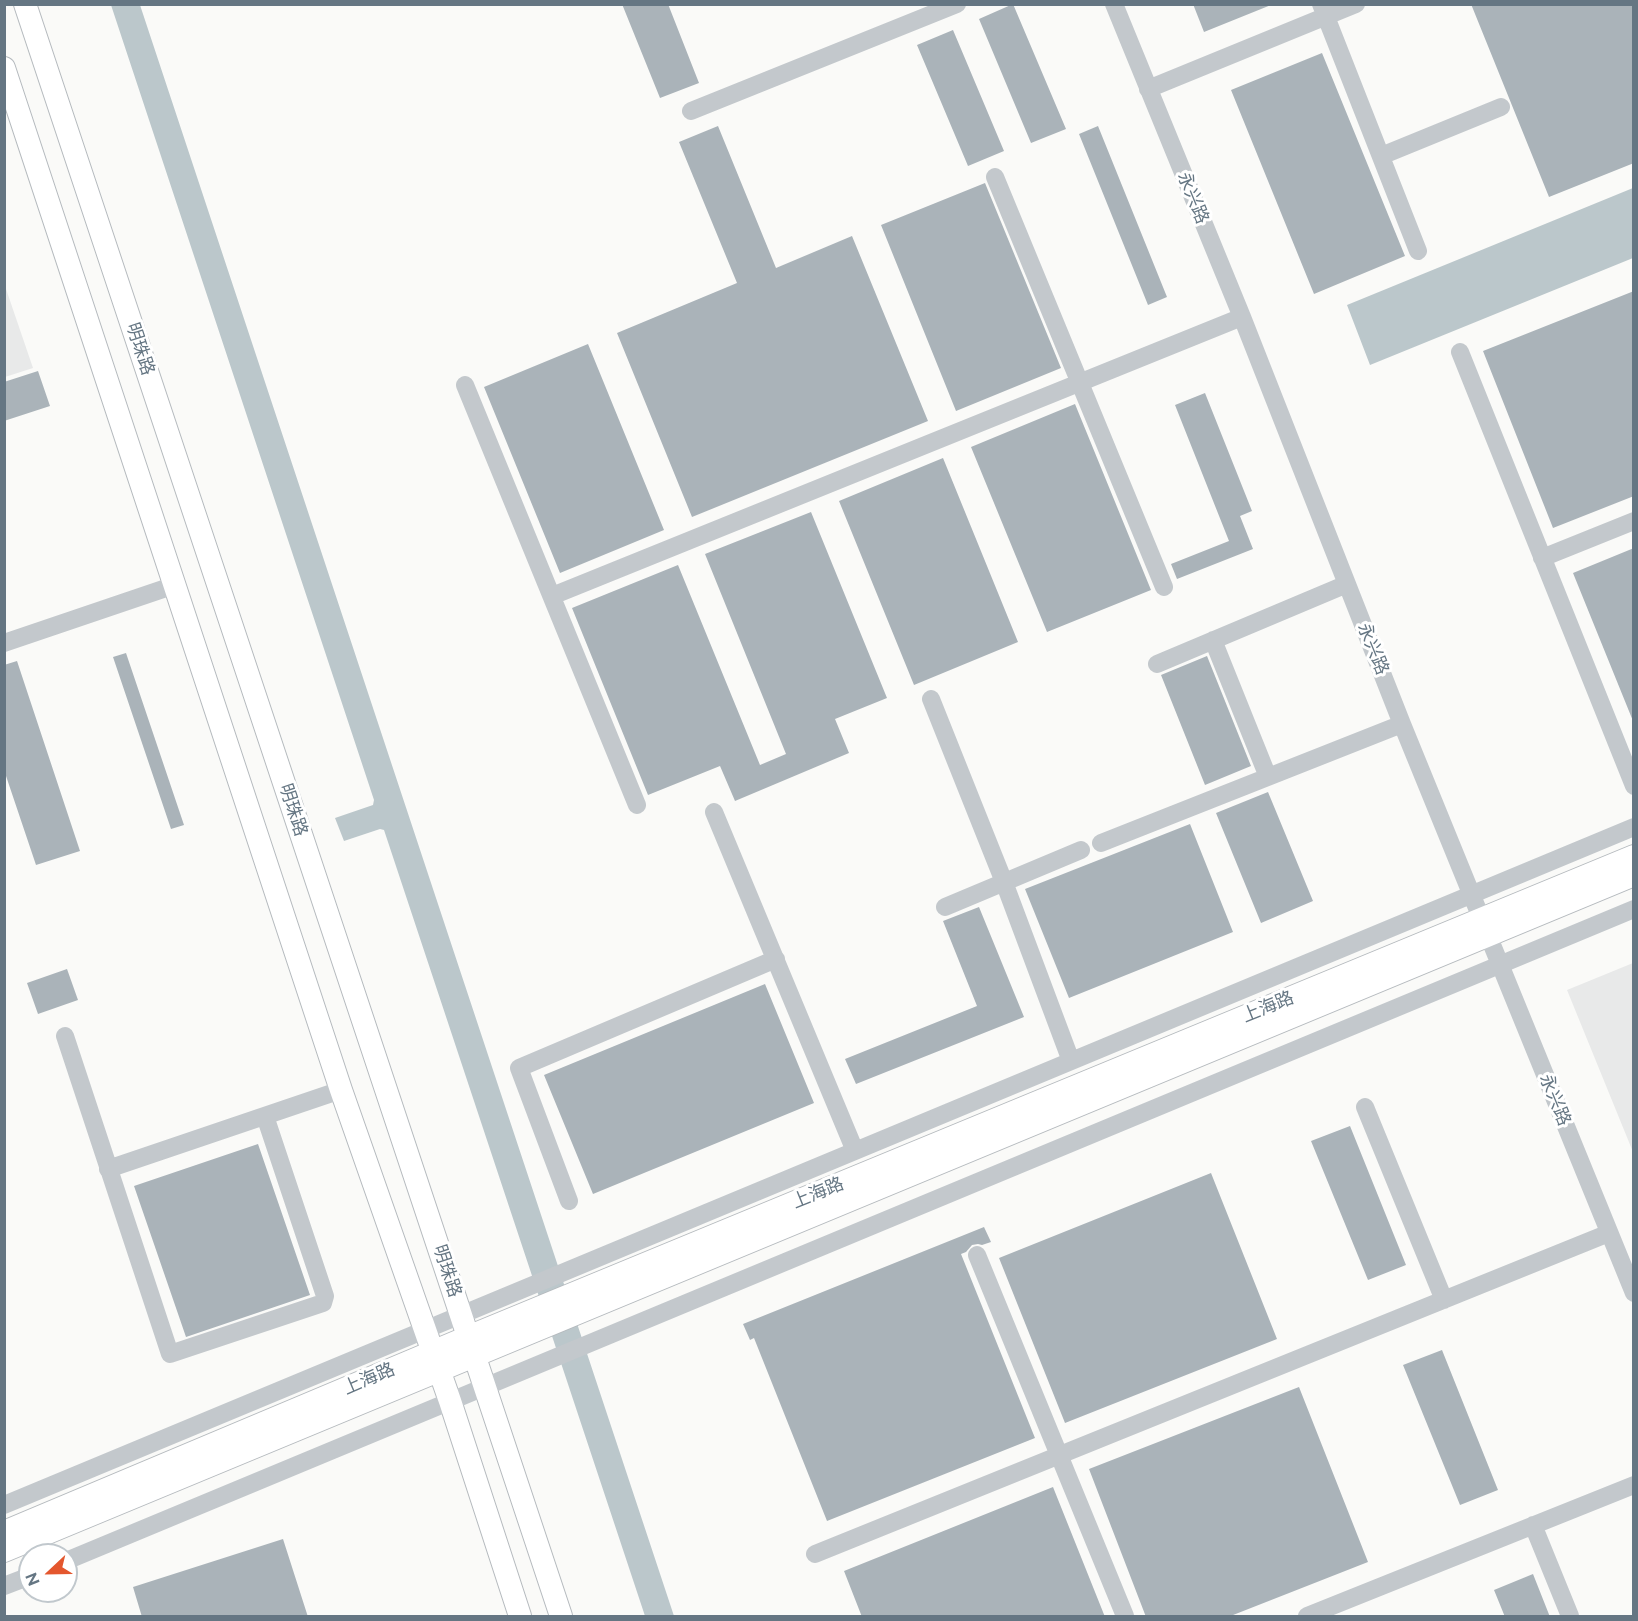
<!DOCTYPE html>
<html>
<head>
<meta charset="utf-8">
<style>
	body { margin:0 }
	#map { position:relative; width:1638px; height:1621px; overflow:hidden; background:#fafaf8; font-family:Raleway,sans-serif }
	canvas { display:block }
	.frame { position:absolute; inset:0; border:6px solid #657683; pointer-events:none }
	.north { position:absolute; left:18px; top:1543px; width:60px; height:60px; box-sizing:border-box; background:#fff; border:2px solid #c1c8cd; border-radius:50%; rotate:248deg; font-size:16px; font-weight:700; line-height:24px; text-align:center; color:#657683 }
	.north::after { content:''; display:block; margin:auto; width:21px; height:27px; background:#e4572e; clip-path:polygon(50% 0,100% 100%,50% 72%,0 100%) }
</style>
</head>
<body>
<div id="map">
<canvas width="1638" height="1621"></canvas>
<div class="frame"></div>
<div class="north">N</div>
</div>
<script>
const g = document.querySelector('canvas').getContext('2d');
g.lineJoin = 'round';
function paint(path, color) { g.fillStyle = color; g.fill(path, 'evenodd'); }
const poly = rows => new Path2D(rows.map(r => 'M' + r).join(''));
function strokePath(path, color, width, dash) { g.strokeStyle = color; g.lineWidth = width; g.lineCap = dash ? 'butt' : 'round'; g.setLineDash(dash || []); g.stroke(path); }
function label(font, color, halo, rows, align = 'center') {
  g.font = font + ' Raleway,"Noto Sans SC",sans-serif'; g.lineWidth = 6; g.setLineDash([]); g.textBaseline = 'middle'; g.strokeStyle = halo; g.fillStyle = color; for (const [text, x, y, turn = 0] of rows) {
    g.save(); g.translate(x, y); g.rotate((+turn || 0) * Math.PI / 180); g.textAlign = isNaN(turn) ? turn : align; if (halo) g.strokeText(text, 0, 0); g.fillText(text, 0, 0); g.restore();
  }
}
paint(poly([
	[5,286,33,368,5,377,4,377],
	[1633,963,1633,1152,1567,990]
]), '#e8e9e9');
paint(poly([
	[111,5,140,5,674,1616,645,1616,384,830,380,829,344,841,335,818,373,805,374,800],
	[1633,188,1633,258,1370,365,1347,305]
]), '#bbc7cb');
paint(poly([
	[622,4,668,4,699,83,660,98],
	[1013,4,1066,129,1031,143,979,19],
	[1193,4,1271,4,1271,5,1204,32],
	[1471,4,1634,4,1634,163,1549,197],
	[953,30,1004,151,968,166,917,45],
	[1322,53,1405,256,1314,294,1231,90],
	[718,126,776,268,852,236,928,421,692,517,617,333,737,283,679,142],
	[1098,126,1167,297,1148,305,1079,134],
	[985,183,1061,368,956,411,881,225],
	[1634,291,1634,496,1553,528,1483,351],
	[588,344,664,530,560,573,484,387],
	[38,371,50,406,4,421,4,382],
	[1205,393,1252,511,1240,516,1253,549,1177,579,1171,564,1229,541,1175,405],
	[1075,404,1151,590,1047,632,971,447],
	[943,458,1018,642,914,685,839,501],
	[811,512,887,698,835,719,849,753,735,801,720,766,648,795,572,608,678,565,760,765,786,754,705,554],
	[1634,548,1634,721,1633,721,1573,573],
	[126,653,184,825,171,829,113,657],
	[1207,656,1251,766,1205,785,1161,675],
	[17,661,80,851,36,865,4,770,4,665],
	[1268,792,1313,901,1261,923,1216,813],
	[1190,824,1233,932,1069,998,1025,889],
	[979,907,1024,1017,856,1084,845,1059,977,1006,943,921],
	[67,969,78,1000,38,1014,27,983],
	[765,984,814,1103,593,1194,544,1075],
	[1350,1126,1406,1265,1368,1280,1311,1141],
	[258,1144,310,1295,186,1337,134,1186],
	[1211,1173,1277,1339,1065,1423,999,1258],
	[984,1227,991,1242,982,1245,978,1244,972,1245,966,1252,961,1254,1035,1438,827,1521,754,1338,750,1340,743,1324],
	[1442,1350,1498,1490,1460,1505,1403,1365],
	[1299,1387,1368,1562,1228,1617,1146,1617,1089,1469],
	[1053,1487,1105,1617,862,1617,844,1571],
	[283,1539,308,1617,142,1617,133,1587],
	[1533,1574,1550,1617,1505,1617,1494,1590]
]), '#aab3b9');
const major = poly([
	[25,4,561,1616],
	[4,68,341,1090,450,1401,520,1616],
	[4,1532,468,1337,1634,856],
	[4,1551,1634,875]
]);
strokePath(major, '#b5babe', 24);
strokePath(poly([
	[1114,4,1242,317,1402,724,1634,1293],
	[1321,4,1418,251],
	[1148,89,1356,4],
	[691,111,957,4],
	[1381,156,1501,107],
	[995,177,1164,587],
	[1460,352,1634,786],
	[465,385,637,805],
	[1542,558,1634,521],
	[552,596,1242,317],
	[1213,640,1268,777],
	[4,643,175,585],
	[1157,664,1347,584],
	[931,699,1004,882,1071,1061],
	[714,812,855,1151],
	[1101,843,1402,724],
	[945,907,1081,850],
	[65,1036,170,1354,323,1303,325,1296,265,1116],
	[1365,1107,1444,1300],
	[108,1169,341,1090],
	[569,1201,519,1068,776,959],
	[977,1255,1125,1616],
	[4,1505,1634,827],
	[1533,1525,1570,1616],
	[815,1554,1609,1233],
	[66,1561,1634,909],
	[4,1586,30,1576],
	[1307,1616,1634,1485]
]), '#c3c8cc', 18);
strokePath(major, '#fff', 22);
label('18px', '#657683', '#fff', [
	["永兴路",1193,198,68],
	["明珠路",140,349,72],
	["永兴路",1373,649,68],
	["明珠路",293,810,72],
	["上海路",1268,1007,-22],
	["永兴路",1555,1100,68],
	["上海路",818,1193,-22],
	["明珠路",447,1271,72],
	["上海路",369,1379,-23]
]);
</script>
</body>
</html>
